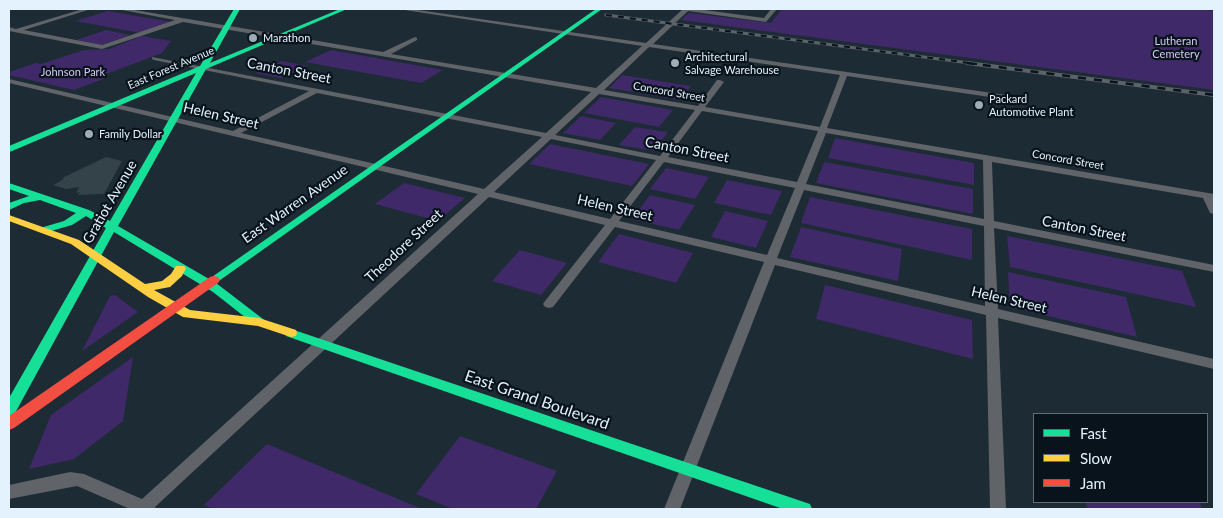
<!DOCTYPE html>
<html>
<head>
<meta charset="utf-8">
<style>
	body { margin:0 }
	#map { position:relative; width:1223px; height:518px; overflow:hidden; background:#1d2b34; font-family:Lato,sans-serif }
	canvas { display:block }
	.frame { position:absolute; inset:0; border:10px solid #e4f2fd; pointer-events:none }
	.legend { position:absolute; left:1033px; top:413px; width:175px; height:90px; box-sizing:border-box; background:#09131b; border:1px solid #616c75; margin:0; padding:6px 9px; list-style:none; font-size:15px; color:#e4f2fd }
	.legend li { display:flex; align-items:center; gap:10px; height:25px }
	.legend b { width:25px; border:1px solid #616c75 }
</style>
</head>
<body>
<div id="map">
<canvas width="1223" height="518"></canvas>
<div class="frame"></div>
<ul class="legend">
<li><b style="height:6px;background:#16e098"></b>Fast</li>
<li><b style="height:6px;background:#ffcf43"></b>Slow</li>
<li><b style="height:6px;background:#f24e42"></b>Jam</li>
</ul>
</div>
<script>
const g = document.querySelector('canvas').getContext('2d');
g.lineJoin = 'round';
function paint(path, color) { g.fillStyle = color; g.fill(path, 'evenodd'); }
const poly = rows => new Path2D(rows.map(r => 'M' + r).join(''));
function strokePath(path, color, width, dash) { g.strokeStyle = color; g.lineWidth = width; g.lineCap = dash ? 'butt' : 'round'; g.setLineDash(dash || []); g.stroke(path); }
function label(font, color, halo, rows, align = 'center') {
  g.font = font + ' Lato,sans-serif'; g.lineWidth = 4.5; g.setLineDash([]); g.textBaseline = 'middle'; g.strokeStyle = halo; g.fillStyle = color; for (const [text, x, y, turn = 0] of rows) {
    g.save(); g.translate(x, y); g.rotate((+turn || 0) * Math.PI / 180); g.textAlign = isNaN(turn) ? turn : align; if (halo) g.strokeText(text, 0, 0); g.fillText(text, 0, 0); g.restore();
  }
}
paint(poly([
	[782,9,1195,9,1214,11,1214,90,681,20,689,13,771,23],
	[108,11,171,22,140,33,75,21],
	[106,30,130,35,101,45,76,40],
	[142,36,171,41,162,53,101,76,106,78,74,90,9,75,9,72,36,63,41,64,84,50,109,49],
	[331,50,443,70,421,83,305,62],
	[282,61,307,66,281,78,256,73],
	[622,75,691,86,680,100,609,88],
	[601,97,673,110,659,127,584,113],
	[581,116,616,123,600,140,563,133],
	[635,127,668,132,654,151,619,145],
	[835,138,974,163,974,185,828,158],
	[550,144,649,164,632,186,529,164],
	[824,162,973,189,973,214,816,183],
	[666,168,709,177,695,199,650,189],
	[727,180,782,191,771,215,714,203],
	[404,183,465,198,438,221,375,204],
	[650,195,695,205,679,230,632,219],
	[810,197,972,229,972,260,801,223],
	[725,211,768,221,756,248,711,237],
	[801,227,902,249,898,281,790,257],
	[619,234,693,253,676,283,598,262],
	[1007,236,1182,271,1196,307,1010,267],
	[520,250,567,263,541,295,492,281],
	[1008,272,1126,297,1137,337,1010,307],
	[825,285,972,320,973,359,816,319],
	[115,295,138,312,82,351,110,296],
	[133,357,123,421,74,459,29,469,51,415],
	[460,436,557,471,536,509,453,509,416,494],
	[267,444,422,509,214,509,204,505],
	[1086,502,1200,502,1202,509,1087,509]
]), '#402968');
paint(poly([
	[106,157,122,161,104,194,78,195,80,192,76,193,79,187,66,189,53,185,64,179,62,178]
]), '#34434a');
paint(poly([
	[83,9,91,9,24,30,102,45,175,20,117,9,129,9,383,52,415,37,417,38,417,40,391,54,596,88,642,46,398,9,411,9,646,43,683,9,697,9,764,18,771,9,777,9,766,22,688,11,653,44,1013,96,1013,100,1010,100,847,76,827,128,1214,194,1214,214,1210,213,1203,198,992,162,994,221,1214,265,1214,272,994,228,998,309,1214,359,1214,369,998,318,1006,509,990,509,986,315,775,265,680,509,664,509,764,262,615,227,553,307,549,308,545,307,543,304,545,301,605,225,489,197,155,507,156,509,130,509,77,486,9,499,9,485,70,472,84,474,142,499,478,194,9,83,9,79,233,131,309,91,154,60,152,59,152,57,546,133,591,92,183,22,102,49,9,31,9,27,16,29,83,9],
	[649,47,840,75,820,127,705,107,724,82,720,80,717,80,698,106,604,90,649,47],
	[317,93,542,137,484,189,241,133,317,93],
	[599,94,695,110,660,156,555,135,599,94],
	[702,111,818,131,797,182,668,157,702,111],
	[826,133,983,160,984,219,806,184,826,133],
	[551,139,656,160,610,219,494,192,551,139],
	[664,162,795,188,767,255,619,221,664,162],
	[804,190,984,226,985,306,777,258,804,190]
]), '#606368');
paint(poly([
	[234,9,240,9,210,63,340,9,347,9,206,69,118,226,209,279,596,9,602,9,216,283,263,319,265,322,263,325,255,325,213,292,114,232,14,415,9,417,9,398,106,228,86,216,72,225,44,233,40,232,39,230,40,228,64,221,76,213,40,200,24,203,9,210,9,203,29,196,9,189,9,183,89,210,110,221,196,73,12,151,9,152,9,146,200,66,234,9],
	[291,329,804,502,810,504,812,509,783,509,286,336,285,333,286,330,291,329]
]), '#16e098');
paint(poly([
	[9,215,79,240,145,284,162,281,171,274,176,266,184,266,186,268,182,276,170,287,154,290,190,310,259,318,296,330,297,333,296,336,291,337,258,326,183,317,148,297,71,244,9,221,9,215]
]), '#ffcf43');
paint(poly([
	[214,276,218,277,220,280,218,283,14,428,9,430,9,416,210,277,214,276]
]), '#f24e42');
const railFar1 = poly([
	[606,15,977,64]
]);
const rail = poly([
	[967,63,1214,95]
]);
strokePath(railFar1, '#5b626a', 3);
strokePath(rail, '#5b626a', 4);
strokePath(railFar1, '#09131b', 2, [6]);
strokePath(rail, '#09131b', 2.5, [8]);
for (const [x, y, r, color] of [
	[253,38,5,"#9eacb7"],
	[675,63,5,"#9eacb7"],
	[979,105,5,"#9eacb7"],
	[89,134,5,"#9eacb7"]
]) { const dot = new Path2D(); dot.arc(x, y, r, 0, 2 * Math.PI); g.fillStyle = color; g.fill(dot); strokePath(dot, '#09131b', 2); }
label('11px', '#e4f2fd', '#09131b', [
	["Marathon",263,38],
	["Architectural",685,57],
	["Salvage Warehouse",685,70],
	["Packard",989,99],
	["Automotive Plant",989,112],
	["Family Dollar",99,134]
], 'left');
label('11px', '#d6c8f5', '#09131b', [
	["Lutheran",1176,41],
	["Cemetery",1176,54],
	["Johnson Park",73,72]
]);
label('11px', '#e4f2fd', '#09131b', [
	["East Forest Avenue",171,68,-23],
	["Concord Street",669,92,10],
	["Concord Street",1068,160,10]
]);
label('14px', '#e4f2fd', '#09131b', [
	["Canton Street",289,71,11],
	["Helen Street",221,116,13],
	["Canton Street",687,150,11],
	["Gratiot Avenue",110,202,-60],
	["East Warren Avenue",295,204,-35],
	["Helen Street",615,208,13],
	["Canton Street",1084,229,11],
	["Theodore Street",404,246,-43],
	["Helen Street",1009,300,13]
]);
label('16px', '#e4f2fd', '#09131b', [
	["East Grand Boulevard",537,400,19]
]);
</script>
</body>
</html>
